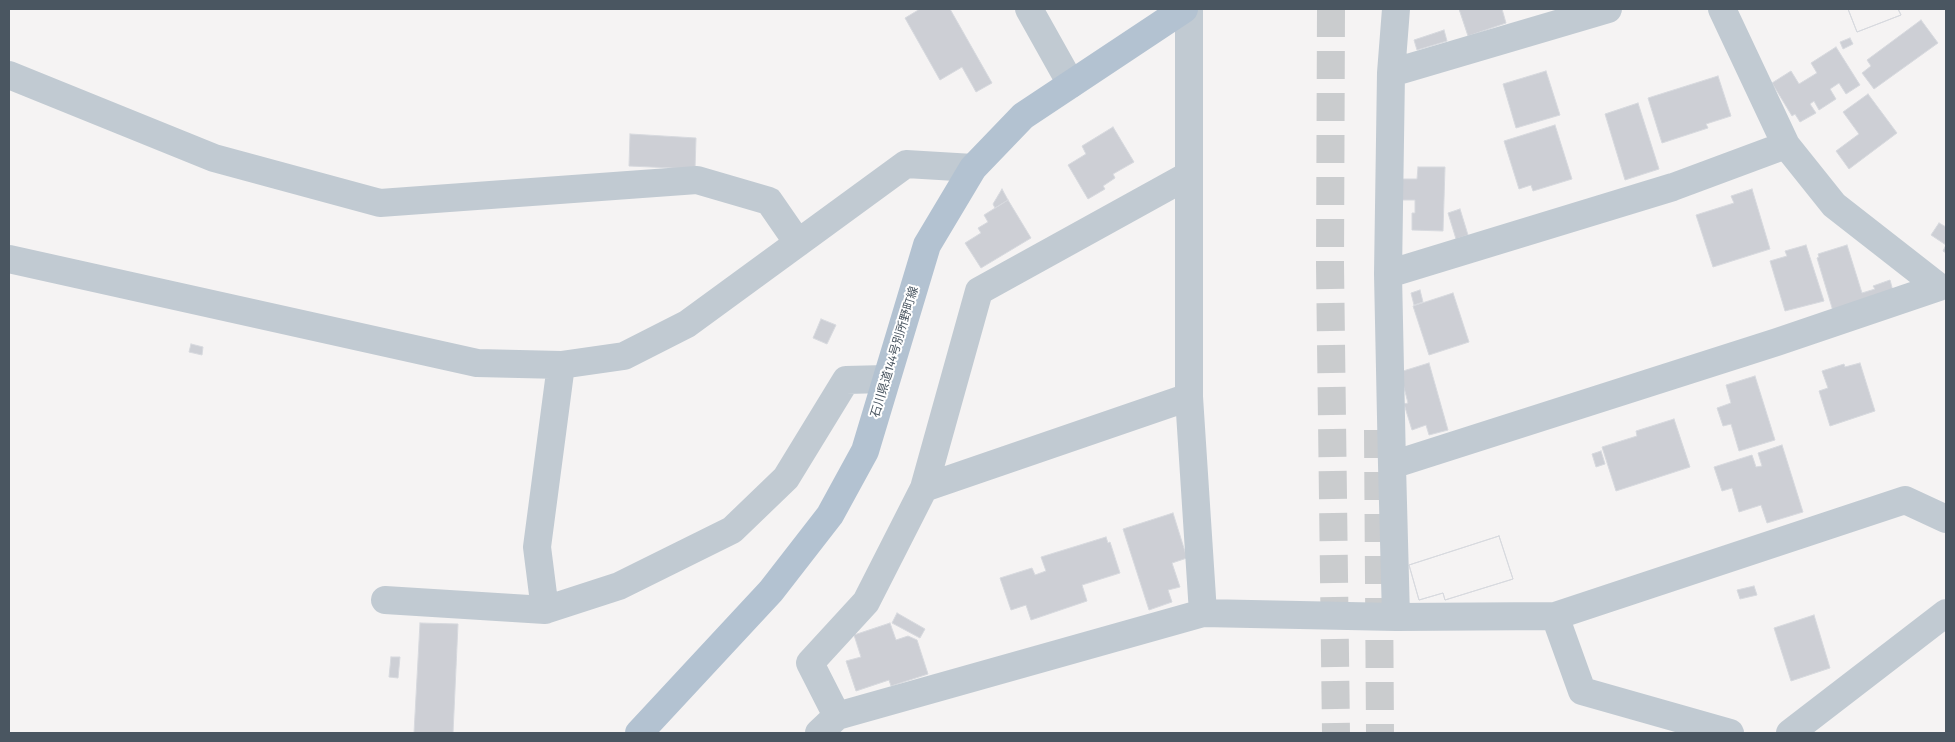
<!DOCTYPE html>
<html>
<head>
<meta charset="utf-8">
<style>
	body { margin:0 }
	#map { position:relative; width:1955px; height:742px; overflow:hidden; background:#f5f3f3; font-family:"Fira Sans Condensed",sans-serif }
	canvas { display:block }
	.frame { position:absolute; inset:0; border:10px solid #4a5661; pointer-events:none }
</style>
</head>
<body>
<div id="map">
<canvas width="1955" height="742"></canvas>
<div class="frame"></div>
</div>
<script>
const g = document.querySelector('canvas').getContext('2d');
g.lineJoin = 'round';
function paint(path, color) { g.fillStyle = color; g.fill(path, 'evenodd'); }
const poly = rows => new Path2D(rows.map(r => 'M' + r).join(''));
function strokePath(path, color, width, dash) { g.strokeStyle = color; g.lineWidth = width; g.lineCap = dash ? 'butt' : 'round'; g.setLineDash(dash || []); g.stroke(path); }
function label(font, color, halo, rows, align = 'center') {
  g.font = font + ' "Fira Sans Condensed","Noto Sans JP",sans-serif'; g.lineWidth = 4; g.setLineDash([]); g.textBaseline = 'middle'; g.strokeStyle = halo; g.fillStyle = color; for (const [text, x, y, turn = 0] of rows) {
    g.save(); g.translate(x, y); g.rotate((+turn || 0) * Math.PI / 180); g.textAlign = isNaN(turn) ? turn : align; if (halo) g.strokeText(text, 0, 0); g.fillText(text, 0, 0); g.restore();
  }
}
const building = poly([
	[920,9,950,9,992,83,976,92,962,67,940,80,905,18,920,9],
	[1459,9,1502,9,1506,23,1468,36,1459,9],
	[1848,9,1898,9,1901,15,1857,32,1848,9],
	[1848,9,1898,9,1901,15,1857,32,1848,9],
	[1921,20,1938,43,1874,89,1862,73,1871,66,1867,60,1921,20],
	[1444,30,1447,41,1417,50,1414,40,1444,30],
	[1850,38,1853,44,1843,49,1840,42,1850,38],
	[1836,47,1860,85,1846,94,1839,83,1830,89,1836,99,1819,110,1814,101,1810,104,1816,113,1800,122,1795,114,1792,116,1772,83,1791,71,1799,84,1817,73,1811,63,1836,47],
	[1546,71,1560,115,1516,128,1503,84,1546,71],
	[1718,76,1731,116,1706,124,1708,128,1662,143,1648,98,1718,76],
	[1868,94,1897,133,1849,169,1836,151,1859,134,1843,112,1868,94],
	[1638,103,1659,169,1625,180,1605,114,1638,103],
	[1555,125,1572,179,1533,191,1531,185,1519,189,1504,141,1555,125],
	[1113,127,1134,162,1113,174,1115,178,1103,186,1105,189,1088,199,1068,165,1086,154,1082,146,1113,127],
	[630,134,696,138,695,169,629,166,630,134],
	[1418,167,1445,167,1443,231,1412,230,1412,213,1415,213,1415,200,1402,200,1402,179,1417,179,1418,167],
	[1002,189,1008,200,995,208,993,204,1002,189],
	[1752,189,1770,249,1713,267,1696,215,1734,203,1731,196,1752,189],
	[1008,200,1031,238,981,268,965,243,981,233,978,228,988,222,984,215,1008,200],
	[1460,209,1468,235,1456,239,1448,213,1460,209],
	[1939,223,1946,227,1946,253,1943,251,1946,245,1931,235,1939,223],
	[1806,245,1824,301,1785,311,1770,261,1787,256,1785,251,1806,245],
	[1847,245,1862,293,1875,289,1873,286,1890,280,1893,291,1833,311,1817,258,1819,257,1818,254,1847,245],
	[1420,290,1423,302,1414,305,1411,293,1420,290],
	[1453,293,1469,342,1429,355,1413,306,1453,293],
	[821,319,836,325,827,344,813,338,821,319],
	[191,344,203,347,202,355,189,352,191,344],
	[1429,363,1448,430,1429,435,1426,425,1412,430,1404,404,1408,403,1400,372,1429,363],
	[1860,363,1875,411,1830,426,1819,391,1828,388,1822,371,1844,364,1845,367,1860,363],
	[1755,376,1775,440,1739,451,1731,424,1723,426,1717,408,1731,403,1726,385,1755,376],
	[1674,419,1690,467,1616,491,1602,447,1637,436,1636,431,1674,419],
	[1782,445,1803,512,1767,523,1761,505,1739,512,1732,488,1722,491,1714,467,1752,455,1756,467,1762,466,1758,453,1782,445],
	[1601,451,1605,464,1596,467,1592,454,1601,451],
	[1173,513,1187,558,1172,563,1180,587,1168,590,1172,602,1149,610,1123,529,1173,513],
	[1499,536,1513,579,1445,600,1443,593,1419,600,1409,565,1499,536],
	[1499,536,1513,579,1445,600,1443,593,1419,600,1409,565,1499,536],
	[1106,537,1108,543,1110,542,1120,573,1082,585,1087,601,1031,620,1026,605,1011,610,1000,578,1032,568,1035,575,1046,571,1041,557,1106,537],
	[1754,586,1757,595,1740,599,1737,590,1754,586],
	[897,613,925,629,920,638,892,623,897,613],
	[1814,615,1830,668,1791,681,1774,628,1814,615],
	[420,623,458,624,453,733,414,733,420,623],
	[890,623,896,640,908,636,917,640,928,674,891,686,889,680,856,691,846,661,861,657,854,635,890,623],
	[391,657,400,657,398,678,389,677,391,657]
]);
paint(building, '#cdcfd5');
strokePath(building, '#d7d9de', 1);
strokePath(poly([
	[1331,9,1330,264,1336,733],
	[1378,430,1380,733]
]), '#caccce', 28, [28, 14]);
strokePath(poly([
	[1029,9,1071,84],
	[1608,9,1391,73,1388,274,1673,187,1786,145],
	[1391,73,1396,9],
	[9,75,214,158,380,203,697,180,769,201,798,243],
	[9,259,477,363,561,365,624,356,687,324,906,164,973,168],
	[1388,274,1392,465],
	[924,488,1189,397,1189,175],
	[385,600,545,610,537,547,561,365],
	[545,610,619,586,732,530,786,478,846,380,886,379],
	[1203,613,1396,617,1392,465,1777,342,1939,287,1834,205,1786,145,1722,9],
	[1396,617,1555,616],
	[837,716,1203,613,1189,397],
	[819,733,837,716,810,663,866,602,924,488,979,291,1189,175,1189,9],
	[1730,733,1582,691,1555,616,1905,500,1946,519],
	[1790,733,1946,613]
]), '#c1cad2', 28);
strokePath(poly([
	[639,733,771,591,830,515,865,451,927,245,973,168,1023,116,1184,9]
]), '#b3c2d1', 28);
label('12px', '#4a5661', '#fff', [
	["石川県道144号別所野町線",895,352,-73]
]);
</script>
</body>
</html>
